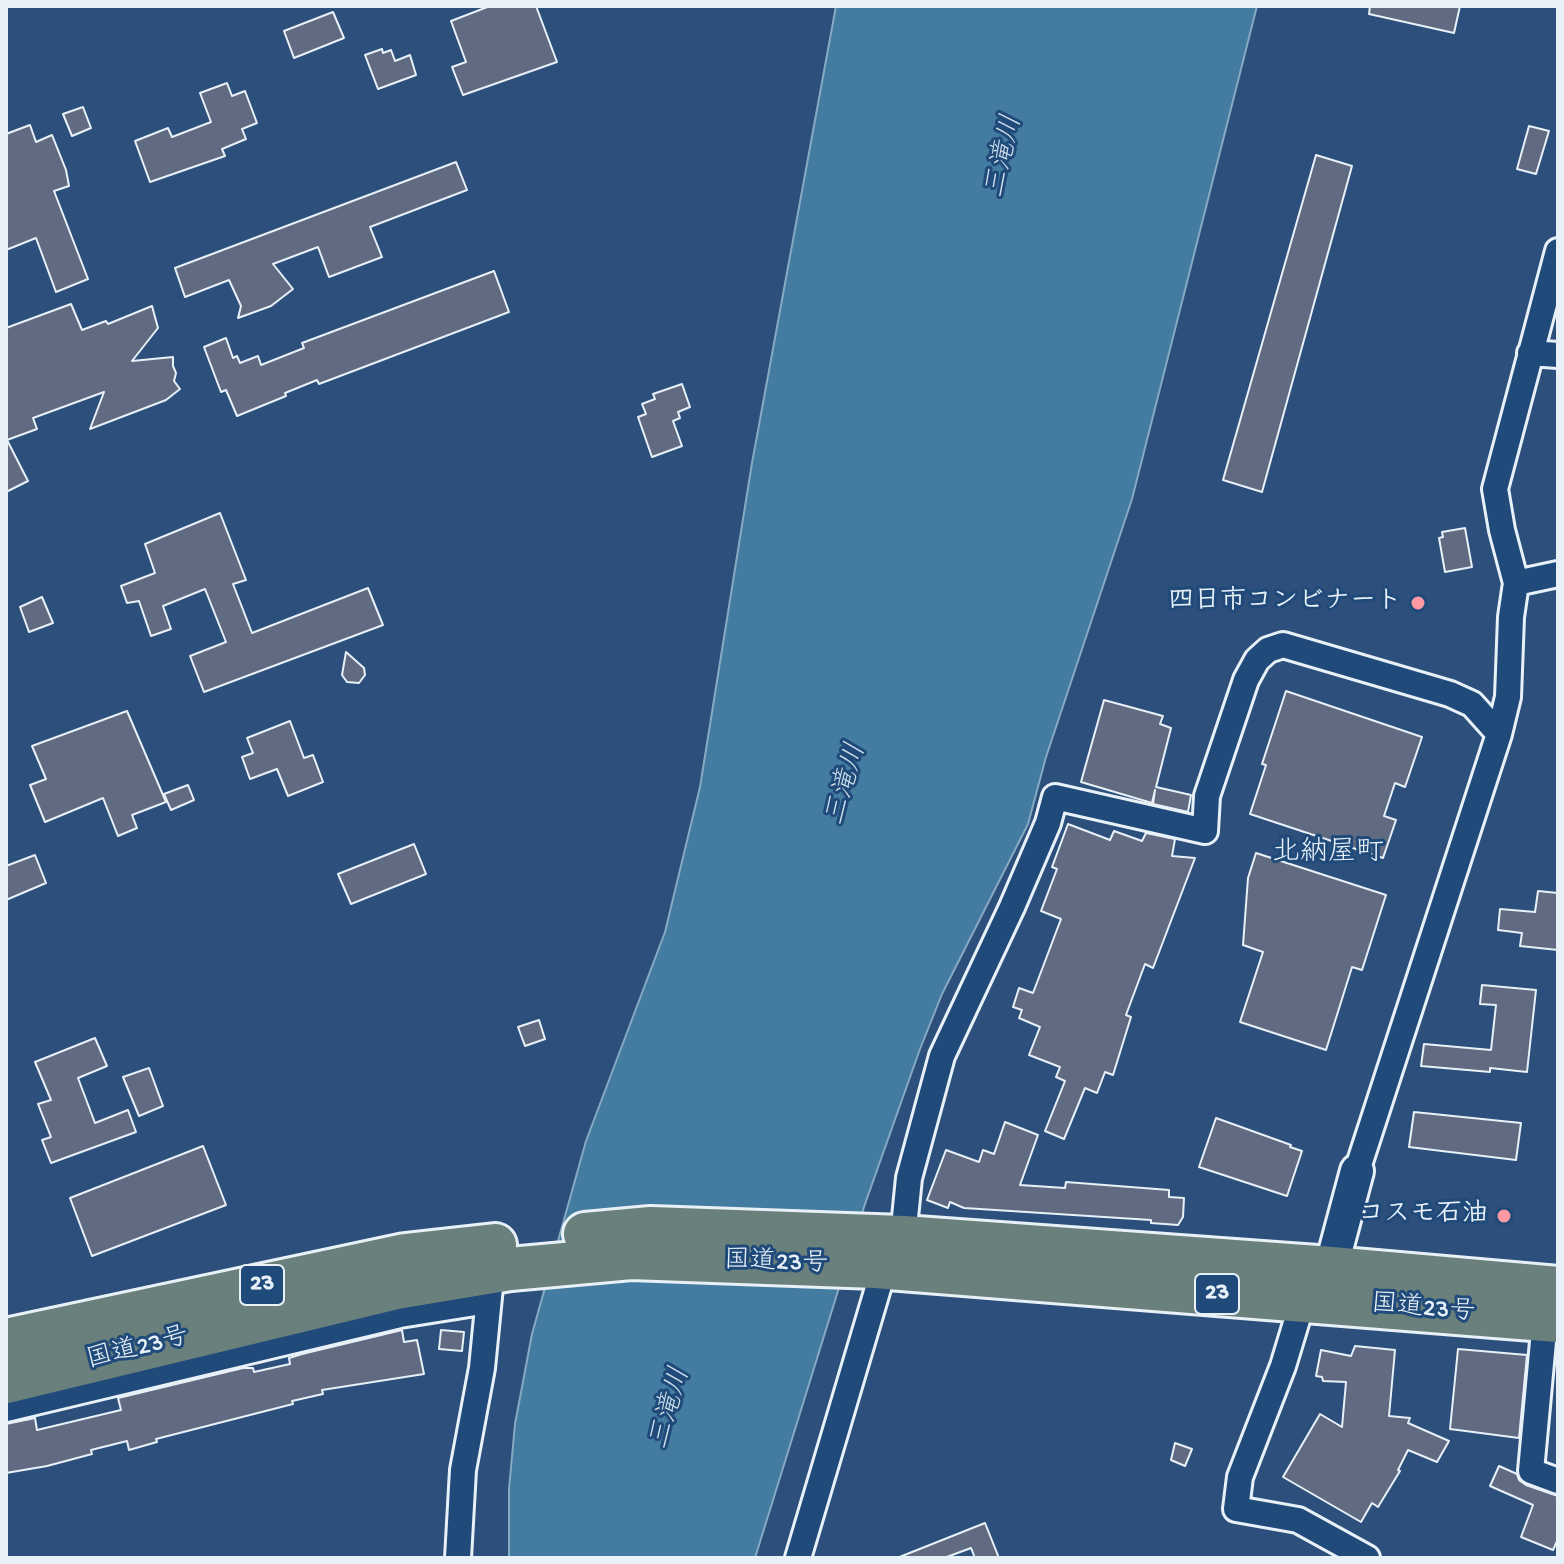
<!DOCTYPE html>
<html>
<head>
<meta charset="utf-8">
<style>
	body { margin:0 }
	#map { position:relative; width:1564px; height:1564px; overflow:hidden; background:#2c507b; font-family:"Gochi Hand",sans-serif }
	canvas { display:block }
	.frame { position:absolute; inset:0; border:8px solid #e8f1f8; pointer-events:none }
</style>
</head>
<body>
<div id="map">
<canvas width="1564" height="1564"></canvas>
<div class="frame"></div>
</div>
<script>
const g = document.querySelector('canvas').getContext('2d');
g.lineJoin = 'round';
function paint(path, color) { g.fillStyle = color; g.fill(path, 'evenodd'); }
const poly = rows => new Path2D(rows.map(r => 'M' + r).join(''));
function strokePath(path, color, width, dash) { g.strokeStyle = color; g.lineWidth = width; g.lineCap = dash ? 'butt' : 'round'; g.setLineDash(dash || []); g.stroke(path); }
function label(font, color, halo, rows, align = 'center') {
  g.font = font + ' "Gochi Hand","Klee One",sans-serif'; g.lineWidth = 6; g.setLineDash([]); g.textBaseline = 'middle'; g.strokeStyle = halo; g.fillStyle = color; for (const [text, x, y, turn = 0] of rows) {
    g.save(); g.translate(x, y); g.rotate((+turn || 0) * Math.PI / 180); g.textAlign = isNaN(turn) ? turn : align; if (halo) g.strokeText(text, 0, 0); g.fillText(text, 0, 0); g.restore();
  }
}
const water = poly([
	[836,6,1257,6,1132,499,1046,757,1028,824,942,994,920,1049,865,1204,755,1558,509,1558,509,1489,515,1424,532,1334,586,1141,665,932,700,787,752,463,836,6]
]);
paint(water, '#447ba0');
strokePath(water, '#86aac3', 2);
const building = poly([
	[490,6,536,6,557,62,463,95,452,67,466,62,451,21,490,6],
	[1370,6,1460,6,1454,33,1369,14,1370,6],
	[333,12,344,38,294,58,284,31,333,12],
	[382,49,383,53,391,50,395,61,410,55,416,75,378,89,365,55,382,49],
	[227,83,232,96,245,91,257,123,242,129,246,139,222,149,225,156,150,182,135,141,168,128,172,137,211,122,200,93,227,83],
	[83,107,91,128,72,136,63,114,83,107],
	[30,125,36,142,52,135,66,170,69,186,54,191,88,279,56,292,36,238,6,250,6,134,30,125],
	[1529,126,1549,131,1536,174,1517,169,1529,126],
	[1316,155,1352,166,1262,492,1223,480,1316,155],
	[456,162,467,190,370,227,382,257,329,277,318,247,273,264,293,289,271,306,238,318,241,306,229,280,185,297,175,268,456,162],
	[494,271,509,312,319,384,317,380,285,393,286,396,237,416,226,390,221,392,204,347,226,338,233,358,237,356,240,363,258,356,261,365,304,348,302,343,494,271],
	[71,304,82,330,106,321,108,324,152,306,158,328,132,361,173,357,173,366,176,373,174,381,180,389,166,400,90,429,104,392,33,418,37,429,7,440,28,481,6,492,6,328,71,304],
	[682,384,690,407,678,412,680,418,673,421,682,446,652,457,638,417,646,414,642,404,655,399,653,394,682,384],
	[220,513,246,580,233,584,252,633,368,588,383,625,204,692,190,656,226,642,205,589,163,606,171,629,151,636,139,601,127,603,121,586,155,573,145,544,220,513],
	[1465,528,1472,567,1445,572,1439,538,1443,537,1442,532,1465,528],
	[42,597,53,623,29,632,20,607,42,597],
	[346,652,364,668,365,675,359,683,347,682,342,675,346,652],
	[1286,691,1422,737,1405,787,1395,783,1384,816,1396,820,1383,858,1250,814,1266,765,1262,764,1286,691],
	[1104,700,1163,716,1160,724,1171,728,1156,787,1191,795,1188,812,1153,804,1155,790,1152,803,1081,782,1104,700],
	[127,711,166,802,132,815,137,828,118,836,103,798,45,822,30,785,46,779,32,746,127,711],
	[290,721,304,758,313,755,323,782,288,796,277,769,250,779,242,757,253,753,247,738,290,721],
	[188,785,194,800,171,810,164,794,188,785],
	[1068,824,1110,840,1114,831,1142,841,1146,833,1175,839,1172,856,1195,858,1153,968,1145,964,1126,1015,1131,1017,1113,1075,1105,1072,1097,1093,1085,1088,1064,1139,1045,1131,1065,1081,1056,1077,1060,1067,1029,1055,1040,1027,1019,1018,1022,1010,1013,1007,1019,988,1033,993,1061,919,1041,911,1057,869,1052,867,1068,824],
	[414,844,426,874,351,904,338,874,414,844],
	[1256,853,1386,895,1362,970,1352,967,1326,1050,1240,1022,1263,952,1243,945,1248,878,1256,853],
	[35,855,46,883,6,900,6,866,35,855],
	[1538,891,1558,893,1558,950,1520,946,1522,933,1498,930,1500,909,1535,912,1538,891],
	[1482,985,1536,990,1527,1072,1490,1068,1490,1072,1479,1071,1421,1066,1424,1044,1491,1050,1496,1005,1480,1004,1482,985],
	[539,1020,545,1039,525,1046,518,1027,539,1020],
	[95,1038,107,1066,78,1078,95,1123,128,1110,136,1132,51,1163,42,1140,51,1137,38,1104,51,1100,35,1062,95,1038],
	[149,1068,163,1106,139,1116,123,1077,149,1068],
	[1414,1112,1521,1123,1516,1160,1409,1147,1414,1112],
	[1216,1118,1291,1145,1290,1147,1302,1151,1287,1196,1199,1167,1216,1118],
	[1005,1122,1038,1135,1020,1185,1065,1188,1066,1182,1169,1190,1169,1197,1184,1198,1183,1217,1178,1225,1151,1223,1151,1220,964,1208,950,1202,948,1208,927,1200,946,1150,979,1162,983,1150,994,1154,1005,1122],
	[203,1146,226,1205,92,1256,70,1198,203,1146],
	[402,1330,404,1342,417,1340,424,1374,322,1390,323,1394,292,1401,293,1404,156,1439,157,1442,129,1450,127,1441,91,1450,92,1454,47,1466,6,1473,6,1424,35,1418,37,1430,121,1410,118,1398,243,1368,253,1368,254,1372,290,1364,289,1358,302,1354,402,1330],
	[441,1330,464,1332,462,1351,439,1349,441,1330],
	[1355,1346,1395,1350,1389,1416,1410,1418,1408,1423,1449,1441,1437,1462,1408,1450,1398,1470,1400,1471,1378,1507,1372,1503,1361,1522,1283,1477,1320,1414,1342,1427,1346,1382,1323,1381,1322,1377,1316,1376,1321,1350,1351,1356,1355,1346],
	[1458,1349,1527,1355,1519,1438,1450,1429,1458,1349],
	[1175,1443,1192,1449,1185,1466,1171,1460,1175,1443],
	[1499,1466,1517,1474,1519,1480,1526,1485,1558,1496,1558,1539,1553,1550,1521,1537,1533,1505,1490,1486,1499,1466],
	[985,1523,999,1558,975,1558,971,1548,944,1558,897,1558,985,1523]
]);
paint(building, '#606a80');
strokePath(building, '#e8f1f8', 2);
const minor = poly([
	[1530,353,1558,355],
	[1516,583,1558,574],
	[1357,1171,1499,734,1508,697,1511,617,1516,583,1502,530,1495,489,1558,251],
	[903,1237,909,1178,942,1056,1012,907,1048,823,1055,797,1205,831,1207,796,1246,680,1257,660,1268,650,1283,645,1450,694,1472,704,1499,734],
	[1303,1300,1283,1366,1240,1477,1236,1509,1298,1520,1367,1558],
	[1545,1320,1531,1471,1558,1481],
	[6,1409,400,1315,488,1301],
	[458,1558,463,1470,482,1368,490,1287],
	[798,1558,884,1268]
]);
const tertiary = poly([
	[1315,1286,1331,1268,1357,1171]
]);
const trunk = poly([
	[585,1234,651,1228,903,1237,1331,1268,1558,1288],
	[6,1340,405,1255,495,1245],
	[6,1382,396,1288,510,1269,631,1258,876,1267,1558,1321]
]);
strokePath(minor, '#e8f1f8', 30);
strokePath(tertiary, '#e8f1f8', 38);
strokePath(trunk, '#e8f1f8', 48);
strokePath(minor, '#1f4a7a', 24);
strokePath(tertiary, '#1f4a7a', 32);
strokePath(trunk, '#6a807c', 42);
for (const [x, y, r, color] of [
	[1418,603,8,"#ff9aa2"],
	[1504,1216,8,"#ff9aa2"]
]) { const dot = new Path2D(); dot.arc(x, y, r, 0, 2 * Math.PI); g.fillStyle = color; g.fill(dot); strokePath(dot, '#1f4a7a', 3); }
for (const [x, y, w] of [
	[262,1285,44],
	[1217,1294,44]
]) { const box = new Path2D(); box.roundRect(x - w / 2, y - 20, w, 40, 6); g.fillStyle = '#1f4a7a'; g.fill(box); strokePath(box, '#e8f1f8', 2); }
label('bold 24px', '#e8f1f8', null, [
	["23",262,1285],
	["23",1217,1294]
]);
label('bold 26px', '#e8f1f8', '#1f4a7a', [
	["四日市コンビナート",1402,603],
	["コスモ石油",1488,1216]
], 'right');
label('26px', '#e8f1f8', '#1f4a7a', [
	["国道23号",776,1264,2],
	["国道23号",1423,1310,5],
	["国道23号",138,1350,-14]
]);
label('italic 28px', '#cfdfeb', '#1f4a7a', [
	["三滝川",1006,157,-77],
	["三滝川",848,785,-74],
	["三滝川",672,1409,-74]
]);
label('28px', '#e8f1f8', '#1f4a7a', [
	["北納屋町",1328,855]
]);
</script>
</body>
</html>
